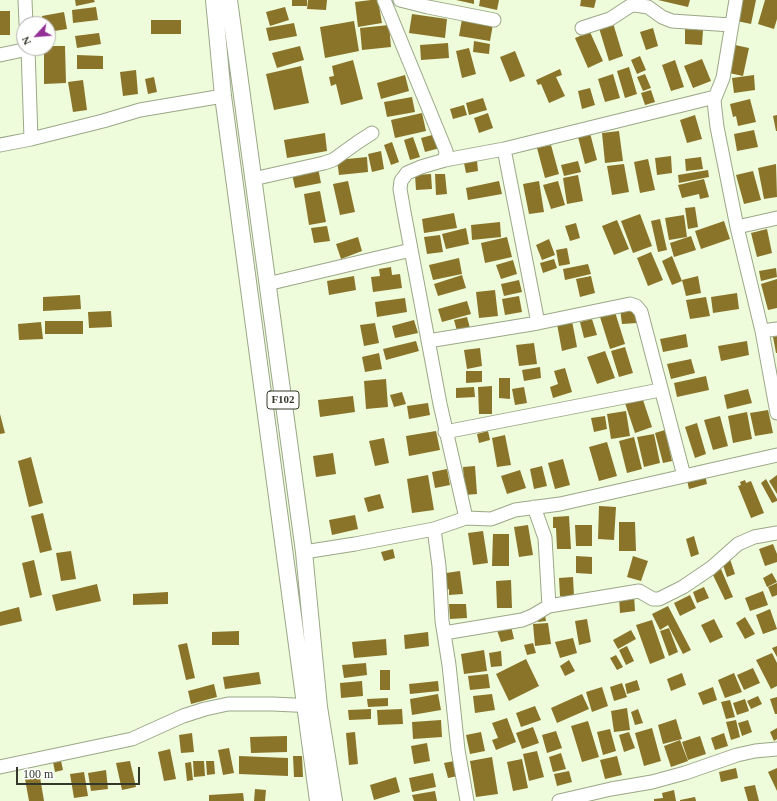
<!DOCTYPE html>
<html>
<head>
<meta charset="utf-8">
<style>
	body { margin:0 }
	#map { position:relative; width:777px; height:801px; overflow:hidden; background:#effcdb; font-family:Georgia,serif }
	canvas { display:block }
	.north { position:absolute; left:16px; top:16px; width:40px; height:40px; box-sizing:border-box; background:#fff; border:1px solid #adafaa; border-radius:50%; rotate:244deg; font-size:11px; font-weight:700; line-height:16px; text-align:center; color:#33382b }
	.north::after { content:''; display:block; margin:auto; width:14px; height:18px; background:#932f95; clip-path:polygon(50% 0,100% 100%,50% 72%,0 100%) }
	.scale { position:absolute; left:16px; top:767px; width:124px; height:18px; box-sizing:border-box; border:2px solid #33382b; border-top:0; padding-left:5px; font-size:12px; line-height:14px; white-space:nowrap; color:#33382b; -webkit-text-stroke:3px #fff; paint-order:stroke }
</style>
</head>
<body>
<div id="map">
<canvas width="777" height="801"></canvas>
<div class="north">N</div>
<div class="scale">100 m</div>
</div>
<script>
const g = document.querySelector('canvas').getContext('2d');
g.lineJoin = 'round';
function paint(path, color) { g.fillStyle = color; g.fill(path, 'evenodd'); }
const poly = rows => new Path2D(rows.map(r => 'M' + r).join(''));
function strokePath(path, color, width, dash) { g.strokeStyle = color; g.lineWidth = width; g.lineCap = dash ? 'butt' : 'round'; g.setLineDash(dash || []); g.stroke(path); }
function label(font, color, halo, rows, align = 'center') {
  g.font = font + ' Georgia,serif'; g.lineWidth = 4; g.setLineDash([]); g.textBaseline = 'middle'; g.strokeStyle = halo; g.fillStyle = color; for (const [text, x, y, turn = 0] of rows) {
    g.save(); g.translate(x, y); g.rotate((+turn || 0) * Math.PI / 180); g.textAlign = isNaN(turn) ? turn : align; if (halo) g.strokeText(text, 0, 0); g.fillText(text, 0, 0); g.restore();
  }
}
paint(poly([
	[75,0,94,0,95,2,76,6],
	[292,0,307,0,307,6,292,6],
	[308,0,327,0,326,10,307,9],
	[371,0,378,0,382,23,358,27,355,2],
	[456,0,474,0,474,4],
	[480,0,499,0,497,10,479,6],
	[581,0,596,0,594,8,580,6],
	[658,0,690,0,688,7],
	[742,0,756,0,751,24,737,21],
	[765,0,777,0,777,19,774,29,758,24],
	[96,7,98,20,73,23,72,10],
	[285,7,289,20,270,26,266,12],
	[0,11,10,11,10,35,0,35],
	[64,12,67,29,48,32,48,24,43,24,42,16],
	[412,14,447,19,445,38,409,33],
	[462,19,493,24,490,41,459,36],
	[151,20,181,20,181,34,151,34],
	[354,21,359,51,325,58,320,27],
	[294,23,297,36,269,41,266,28],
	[613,23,623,56,609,61,599,28],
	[389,25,391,47,362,50,360,28],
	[653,28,658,46,646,50,640,32],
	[685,29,703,30,702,45,685,44],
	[590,32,603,61,588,68,575,38],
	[99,33,101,44,77,48,75,36],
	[474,41,490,44,489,54,473,52],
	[448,43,449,58,421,60,420,45],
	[735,45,749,48,743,76,729,73],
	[48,46,65,46,66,83,44,84,44,48,48,48],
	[300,46,304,60,277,68,272,53],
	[469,48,476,74,462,78,456,51],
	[515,51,525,76,510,82,500,57],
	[77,55,103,56,103,69,77,69],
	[640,56,646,70,637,74,631,60],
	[702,59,711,81,693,88,684,66],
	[353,60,363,99,341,105,336,84,331,86,329,77,334,76,332,66],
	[675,60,684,87,671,91,662,65],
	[301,66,309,103,274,110,266,74],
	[629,67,637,94,625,98,617,71],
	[560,69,562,75,556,77,565,96,549,103,541,84,538,85,536,80],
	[136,70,138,94,123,96,120,72],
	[613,74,620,98,605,102,598,79],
	[645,74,651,88,643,91,637,77],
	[405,75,409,91,381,99,377,83],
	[754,75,755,90,734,93,732,78],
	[154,77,157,92,148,94,145,79],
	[83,80,87,110,73,112,68,82],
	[590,88,595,105,582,109,578,91],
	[651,90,655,102,645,105,641,93],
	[412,97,415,112,387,117,384,102],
	[483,98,487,110,469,115,466,103],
	[750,99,756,122,738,126,736,116,733,117,730,104],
	[464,105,467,115,453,119,450,109],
	[422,113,426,131,395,138,391,120],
	[488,113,493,128,479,133,474,118],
	[695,115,702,139,687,143,680,120],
	[777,115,777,131,776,131,773,116],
	[754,130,758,147,737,151,734,134],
	[619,131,623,161,605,163,602,133],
	[325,133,327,151,287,158,284,140],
	[590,133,597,160,585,164,578,137],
	[436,134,440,148,425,152,421,138],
	[413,137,420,157,410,160,404,140],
	[392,142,399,162,391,165,384,145],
	[551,145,559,174,545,178,537,148],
	[381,151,384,169,372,172,368,154],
	[671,156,672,173,657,175,655,158],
	[367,157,368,172,339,175,337,160],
	[701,157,703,169,686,171,685,159],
	[648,159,655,190,640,193,634,162],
	[477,161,478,171,466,173,464,163],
	[578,161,581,172,564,176,561,165],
	[624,164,629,192,612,195,607,166],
	[776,164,777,197,764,199,758,168],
	[318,168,321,183,295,188,292,174],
	[708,170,709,177,679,183,678,175],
	[753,171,761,200,744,204,736,175],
	[431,174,432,189,416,190,415,175],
	[435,174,445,174,447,194,436,195],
	[578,175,583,201,567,204,563,178],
	[704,179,709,197,700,199,699,194,682,198,678,185],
	[348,181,355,212,340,215,333,184],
	[499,181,502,194,468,200,466,188],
	[539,181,544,212,529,214,523,184],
	[558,181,565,205,551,209,543,185],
	[320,191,326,222,309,225,304,194],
	[695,207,698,227,688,229,685,208],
	[454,213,457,228,424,233,422,219],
	[640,214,652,246,633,253,621,221],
	[684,215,687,237,669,240,665,218],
	[660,219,667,250,658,252,651,221],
	[617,220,629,249,614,255,602,226],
	[724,221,730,239,701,249,695,231],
	[500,222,501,237,472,240,471,225],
	[576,223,580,238,570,241,565,226],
	[327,226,330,241,314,243,311,228],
	[466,228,469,244,446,249,442,234],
	[767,229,772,253,757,257,751,233],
	[440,235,443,252,427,254,424,237],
	[691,236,696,250,674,257,670,243],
	[358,237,362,251,341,259,336,244],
	[507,237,512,257,485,263,481,243],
	[549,239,555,255,542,260,536,245],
	[567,248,570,264,559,266,556,250],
	[651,252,663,280,648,286,637,258],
	[672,256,682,281,672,285,662,261],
	[459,258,462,274,433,280,429,265],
	[554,259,557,268,543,273,540,263],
	[513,260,517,274,501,279,496,265],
	[588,264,591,274,565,280,563,269],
	[391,267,392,275,400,274,402,288,373,292,371,277,380,276,379,269],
	[776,268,777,277,761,281,759,271],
	[462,275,466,288,438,296,434,284],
	[354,276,356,290,329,295,327,281],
	[591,276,595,293,580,297,576,279],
	[698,276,701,293,686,296,682,280],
	[777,279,777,308,768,310,761,284],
	[519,280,522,292,504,296,501,284],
	[495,290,498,316,479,318,476,292],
	[737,293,739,309,713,313,711,297],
	[80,295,81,309,43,311,43,297],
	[519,296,522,312,505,315,502,299],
	[706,297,710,316,690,319,686,300],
	[405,298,407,312,377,317,375,302],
	[467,301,471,314,442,322,438,309],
	[635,308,637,323,622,324,620,309],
	[111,311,112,327,89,328,88,312],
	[615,312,625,344,610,349,600,317],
	[467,317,470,328,457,331,454,320],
	[592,319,597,335,584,338,580,322],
	[414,320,418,333,395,338,392,326],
	[45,321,83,321,83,334,45,334],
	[572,321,577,347,562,351,557,324],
	[41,322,43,339,19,340,18,324],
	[375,323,379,343,364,346,360,325],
	[686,334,688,347,663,352,660,339],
	[777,336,777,353,776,353,773,337],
	[416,341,419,351,386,360,383,349],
	[747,341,749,355,721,361,718,346],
	[534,343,537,364,519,366,516,345],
	[625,347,633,373,619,377,611,351],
	[480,348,482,366,467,369,464,350],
	[605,351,615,378,597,384,587,357],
	[379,353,382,369,365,372,362,357],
	[691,359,695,373,671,379,667,364],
	[540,367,541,378,524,381,522,370],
	[565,368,572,392,553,398,550,387,558,384,554,371],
	[466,371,482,371,482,382,466,383],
	[706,376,709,390,677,397,674,383],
	[499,378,510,378,510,399,499,398],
	[386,379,388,407,366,409,364,381],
	[492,386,492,414,479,414,478,387],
	[474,387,475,397,456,398,456,388],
	[524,387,527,403,515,405,512,389],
	[748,389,752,403,727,409,724,395],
	[402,392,406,404,394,407,390,395],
	[353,396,355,412,320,417,318,400],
	[642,397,652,427,635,433,625,403],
	[428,403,430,415,409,419,407,406],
	[768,410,773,433,755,436,750,413],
	[626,411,630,436,611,439,607,414],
	[747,412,752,439,733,443,728,416],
	[0,414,5,433,0,434],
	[605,416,607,429,594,432,591,418],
	[720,416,728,446,713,450,704,420],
	[697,423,706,454,695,458,685,427],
	[665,430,672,461,663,463,655,433],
	[436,431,440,450,409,456,406,436],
	[488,431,490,440,479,443,477,434],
	[654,434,660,463,644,467,637,437],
	[505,435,511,465,497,467,492,438],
	[634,437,642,469,627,473,619,441],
	[384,438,389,463,375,466,369,441],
	[607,442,617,476,599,481,589,447],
	[333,453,336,474,316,477,313,456],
	[31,457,43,503,29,507,18,461],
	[563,459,570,485,555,489,548,463],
	[475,466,477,494,465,495,463,467],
	[542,466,547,486,534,489,530,469],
	[447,469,450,485,435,488,432,472],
	[520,470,526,488,507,494,501,476],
	[428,475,434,510,412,513,407,479],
	[705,475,707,484,689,489,687,480],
	[777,475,777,494,769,481],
	[766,479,777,499,777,501,772,503,761,483],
	[745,480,746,483,751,481,764,513,751,518,738,486,741,485,740,482],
	[380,494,384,508,368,512,364,498],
	[599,506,616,507,614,540,598,539],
	[43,513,52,550,40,553,31,516],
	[355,515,358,529,332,535,329,520],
	[569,516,571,549,557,549,556,528,553,528,553,517],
	[619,522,635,522,636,551,619,551],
	[528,525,533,555,519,557,514,527],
	[575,525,592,525,592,546,576,546],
	[483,531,488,563,473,565,468,533],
	[493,534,509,534,509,566,492,566],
	[694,536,699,554,691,557,686,539],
	[773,544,777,554,777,562,765,566,759,549],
	[393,549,395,558,384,561,381,552],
	[71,551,76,579,61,581,56,553],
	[576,556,592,557,592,574,576,573],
	[633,556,648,561,641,581,627,577],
	[730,559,735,574,727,577,722,562],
	[34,560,42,595,30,598,22,563],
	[721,569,733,597,725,600,712,573],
	[460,571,463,594,449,595,449,589,447,590,445,579,447,578,446,573],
	[772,573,777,582,767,587,763,578],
	[573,577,574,596,560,596,559,578],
	[511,580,512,608,497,608,496,581],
	[777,583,777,595,772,597,768,587],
	[97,584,101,601,56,611,52,595],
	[704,587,709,598,697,603,693,592],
	[763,591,768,605,750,611,745,598],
	[168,592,168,604,133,605,133,594],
	[634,595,635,611,620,613,619,597],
	[690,595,696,608,680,616,674,603],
	[449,604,466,604,467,618,450,619],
	[668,606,691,650,683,654,668,625,660,630,652,614],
	[19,607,22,621,0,626,0,612],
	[770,609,777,629,763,634,756,615],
	[545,615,546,621,538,622,537,616],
	[745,617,755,634,745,639,736,623],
	[587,619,591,642,579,645,575,621],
	[714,619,723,637,710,643,701,625],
	[652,620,665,658,650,664,636,625],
	[548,623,551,644,535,646,533,624],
	[511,626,514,639,501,642,497,630],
	[669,628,678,652,669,656,660,631],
	[631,630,636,639,618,649,613,640],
	[239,631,239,645,212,645,212,632],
	[428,632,429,646,405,649,404,635],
	[573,638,577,653,560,658,555,642],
	[386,639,387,655,354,658,352,642],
	[187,643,195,678,186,680,178,645],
	[533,643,536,653,527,655,524,645],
	[627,646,634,661,626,665,619,650],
	[777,646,777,657,772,648],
	[484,650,487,671,464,674,461,654],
	[501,651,502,666,491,667,489,653],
	[772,653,777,663,777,686,771,689,756,660],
	[616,655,623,667,617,670,610,658],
	[526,659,539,686,509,701,496,674],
	[569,660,575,671,565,676,560,666],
	[366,663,367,675,344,678,342,665],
	[753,668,760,683,744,690,737,675],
	[380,670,390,670,390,690,380,690],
	[259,672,261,684,225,689,223,677],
	[682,673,686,685,671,691,667,679],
	[734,673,742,692,725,698,718,680],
	[488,674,490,688,470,690,468,676],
	[637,680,640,690,627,694,625,684],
	[362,681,363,696,341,698,340,683],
	[438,681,439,691,410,694,409,684],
	[622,683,627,697,614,701,610,687],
	[214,684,217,697,191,704,188,691],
	[602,687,608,706,592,712,586,692],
	[713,687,717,700,703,705,698,693],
	[438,694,441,710,412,715,410,699],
	[492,694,495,710,475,713,473,696],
	[582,694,589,709,557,723,551,708],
	[758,696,762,704,751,709,747,701],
	[777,697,777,714,775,714,770,699],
	[388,698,388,706,368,707,367,699],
	[745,699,749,711,737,715,733,703],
	[730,700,735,717,726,719,721,702],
	[535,706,541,720,521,727,516,713],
	[627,708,630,730,614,732,611,711],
	[371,709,371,719,349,720,348,710],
	[402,709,403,724,378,725,377,710],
	[638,709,643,723,635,725,631,712],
	[507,718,516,742,496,750,492,740,498,738,492,723],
	[676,719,682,739,663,744,658,725],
	[441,720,442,737,413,739,412,722],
	[736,720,740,737,731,740,726,722],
	[748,720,752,732,742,736,738,723],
	[588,721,599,757,582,762,571,726],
	[533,727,539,743,522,749,516,733],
	[652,728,661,761,644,766,635,733],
	[777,728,777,739,774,741,770,732],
	[610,729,616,751,603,755,597,732],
	[556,731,562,748,547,753,542,735],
	[355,732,358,764,349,765,346,733],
	[481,732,485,751,470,754,466,735],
	[629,732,635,748,624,752,619,735],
	[192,733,194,752,181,753,179,735],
	[724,733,728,746,715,750,711,738],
	[287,736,287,752,251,753,250,737],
	[700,736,706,754,688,760,682,742],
	[680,740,688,761,671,767,664,746],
	[427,743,430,761,414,764,411,746],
	[229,748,234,773,223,775,218,750],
	[170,749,176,779,164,781,158,752],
	[537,751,544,777,529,781,523,754],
	[561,753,566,769,553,772,549,757],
	[239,756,288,758,288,776,239,774],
	[293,756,302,756,303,777,294,777],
	[617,756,622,775,605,779,600,760],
	[492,757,498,794,476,797,470,761],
	[522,759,528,788,513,791,507,762],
	[61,761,63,770,55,772,53,762],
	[130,761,136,787,122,790,116,763],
	[193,761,204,761,205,776,194,777],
	[206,761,214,761,215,774,207,775],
	[454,761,458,776,448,778,444,763],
	[191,762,193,780,187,781,185,763],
	[736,768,738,778,721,782,719,772],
	[777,768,777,791,768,772],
	[106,770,108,789,91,791,88,773],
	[569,771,572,782,557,786,554,774],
	[84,772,88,796,74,798,70,774],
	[433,773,436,787,412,792,409,778],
	[40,777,44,801,29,801,25,779],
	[396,777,400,792,374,800,370,785],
	[755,785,759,801,748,801,744,787],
	[255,789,266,790,265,801,254,801],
	[674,790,676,801,654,801,654,799,663,798,662,793],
	[435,791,437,801,414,801,412,795],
	[243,793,244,801,209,801,209,795],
	[695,797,696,801,680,801,680,800]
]), '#897429');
const minor = poly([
	[25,0,26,24],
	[384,0,446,151,445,160],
	[400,0,428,7,494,20],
	[736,0,723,78,714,100,715,110,717,127,737,227,762,331,777,413],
	[582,28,610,19,630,6,635,5,648,7,662,17,672,21,731,25],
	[28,48,31,139],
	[0,55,28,49],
	[0,145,31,139,103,121,140,110,223,96],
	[504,149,538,323],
	[253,179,324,163,333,160,358,142,372,133],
	[737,227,777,218],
	[267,284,411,250],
	[762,331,777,329],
	[428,341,538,323,630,304,636,306,641,312,684,476],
	[445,432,660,390],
	[534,507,545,538,549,606],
	[466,518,440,404,404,212,400,189,401,181,407,173,421,167,445,160,504,149,715,97],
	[434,529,439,566,442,621,449,665,458,750,467,801],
	[304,552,355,544,434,529,466,518,491,519,515,510,560,504,777,455],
	[444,633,522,620,532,616,549,606,639,591,653,599,659,599,683,587,711,568,738,544,754,537,777,533],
	[0,767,132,739,183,716,205,709,228,704,273,704,314,706],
	[559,801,611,789,652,782,685,773,737,755,755,751,777,749]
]);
const major = poly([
	[214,0,223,96,318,801],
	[229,0,304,552,319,707,334,801]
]);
strokePath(minor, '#9ba788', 15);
strokePath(major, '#9ba788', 18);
strokePath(minor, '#fff', 13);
strokePath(major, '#fff', 16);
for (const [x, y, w] of [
	[283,400,32]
]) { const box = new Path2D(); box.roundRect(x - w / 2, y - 9, w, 18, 3); g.fillStyle = '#fff'; g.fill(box); strokePath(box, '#33382b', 1); }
label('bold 11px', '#33382b', null, [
	["F102",283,400]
]);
</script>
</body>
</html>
